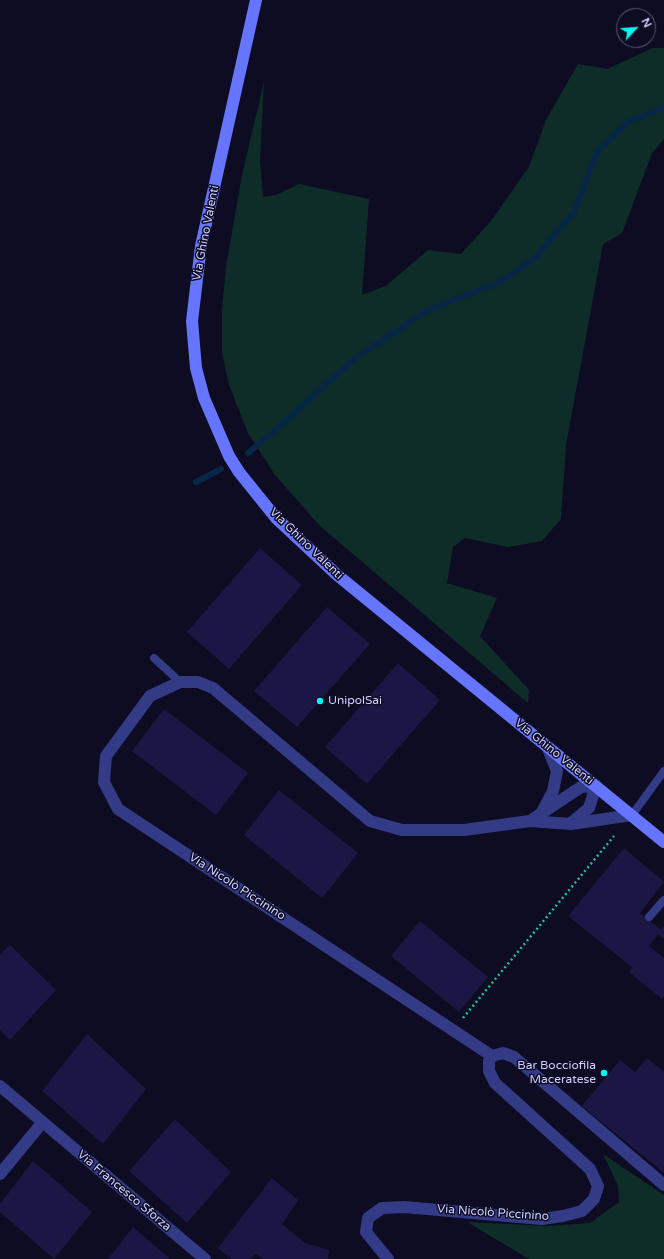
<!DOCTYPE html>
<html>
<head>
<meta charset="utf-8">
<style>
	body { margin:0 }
	#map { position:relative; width:664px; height:1259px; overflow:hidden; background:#0d0c23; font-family:"Varela Round",sans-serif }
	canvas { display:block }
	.north { position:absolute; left:616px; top:8px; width:40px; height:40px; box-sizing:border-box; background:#0d0c23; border:1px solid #5a5a7b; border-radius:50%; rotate:64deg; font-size:11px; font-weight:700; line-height:16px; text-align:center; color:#cecfff }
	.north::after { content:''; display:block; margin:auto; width:14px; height:18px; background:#00f9f2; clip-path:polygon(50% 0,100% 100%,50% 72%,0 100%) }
</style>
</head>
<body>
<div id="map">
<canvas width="664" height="1259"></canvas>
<div class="north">N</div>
</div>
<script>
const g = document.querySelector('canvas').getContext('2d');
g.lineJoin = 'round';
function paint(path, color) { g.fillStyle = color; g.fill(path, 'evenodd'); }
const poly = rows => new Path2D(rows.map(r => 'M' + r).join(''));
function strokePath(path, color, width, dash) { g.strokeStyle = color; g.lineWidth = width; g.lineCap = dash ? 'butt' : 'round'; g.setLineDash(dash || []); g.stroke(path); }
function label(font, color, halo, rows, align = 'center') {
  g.font = font + ' "Varela Round",sans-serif'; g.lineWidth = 3; g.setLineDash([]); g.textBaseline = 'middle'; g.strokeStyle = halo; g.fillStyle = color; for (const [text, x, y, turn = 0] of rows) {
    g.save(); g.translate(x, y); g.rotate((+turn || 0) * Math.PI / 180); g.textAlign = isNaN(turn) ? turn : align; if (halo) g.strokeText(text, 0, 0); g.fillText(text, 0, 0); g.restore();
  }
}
paint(poly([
	[653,48,664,48,664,139,652,153,622,233,603,244,566,445,561,519,542,541,508,547,465,538,453,547,447,583,497,598,480,636,529,690,528,703,320,526,275,475,248,433,229,385,222,352,222,310,226,267,242,175,264,82,260,160,263,197,276,195,299,184,369,199,362,295,386,286,428,250,461,254,491,221,529,167,546,120,578,64,607,69],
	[603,1154,664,1195,664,1259,529,1259,467,1222,547,1226,590,1223,619,1202,618,1186]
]), '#0f2d28');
strokePath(poly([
	[248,453,285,422,354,359,428,310,498,283,534,259,574,212,597,152,628,122,664,107],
	[196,482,221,469]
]), '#082646', 6);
paint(poly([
	[260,548,302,585,229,669,187,632],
	[327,607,370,644,297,727,254,691],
	[398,663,440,700,367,784,325,747],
	[164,709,248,773,216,815,132,751],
	[279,790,358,853,322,898,244,835],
	[624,848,664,882,640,913,661,930,664,926,664,939,658,934,649,946,664,958,664,996,662,999,629,972,632,967,568,916],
	[420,921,488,977,459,1012,391,956],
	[10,945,56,990,10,1040,0,1030,0,955],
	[87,1034,146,1089,103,1144,42,1091],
	[647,1058,664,1072,664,1173,582,1106,620,1060,635,1072],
	[175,1119,231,1172,187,1223,129,1171],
	[33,1161,92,1212,54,1259,0,1212,0,1204],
	[272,1178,298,1200,282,1224,305,1243,329,1250,328,1259,264,1259,255,1254,250,1259,232,1259,218,1248],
	[133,1227,170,1259,108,1259]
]), '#1a1745');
strokePath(poly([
	[463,1018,614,836]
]), '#25bca0', 2.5, [2, 3]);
strokePath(poly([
	[154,658,180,682],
	[632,815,664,771],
	[649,917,664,900]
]), '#333b86', 8);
strokePath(poly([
	[542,812,553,791,557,771,547,746],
	[530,821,581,787,596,786,589,808,571,823],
	[492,1056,118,809,104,782,106,756,150,696,180,682,198,682,213,688,370,821,402,830,464,830,530,821,571,824,632,815],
	[0,1086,205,1259],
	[0,1174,42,1123],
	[388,1259,366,1232,368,1218,382,1208,404,1207,542,1219,563,1216,582,1211,594,1199,598,1186,590,1169,495,1083,489,1071,489,1061,492,1056,503,1053,514,1057,664,1185]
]), '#333b86', 12);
strokePath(poly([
	[256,0,201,246,192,321,196,368,204,398,229,456,239,472,276,518,336,574,664,842]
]), '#6575ff', 12);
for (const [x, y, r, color] of [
	[320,701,4,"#00f9f2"],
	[604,1073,4,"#00f9f2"]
]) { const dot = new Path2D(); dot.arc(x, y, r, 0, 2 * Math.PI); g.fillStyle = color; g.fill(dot); strokePath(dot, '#0d0c23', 1.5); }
label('12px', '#cecfff', '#0d0c23', [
	["Via Ghino Valenti",206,233,-79],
	["Via Ghino Valenti",306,544,44],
	["Via Ghino Valenti",554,752,39],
	["Via Nicolò Piccinino",237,887,33],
	["Via Francesco Sforza",124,1191,40],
	["Via Nicolò Piccinino",493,1213,4]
]);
label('12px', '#cecfff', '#0d0c23', [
	["UnipolSai",328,701],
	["Bar Bocciofila",596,1066,"right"],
	["Maceratese",596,1080,"right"]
], 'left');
</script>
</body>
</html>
